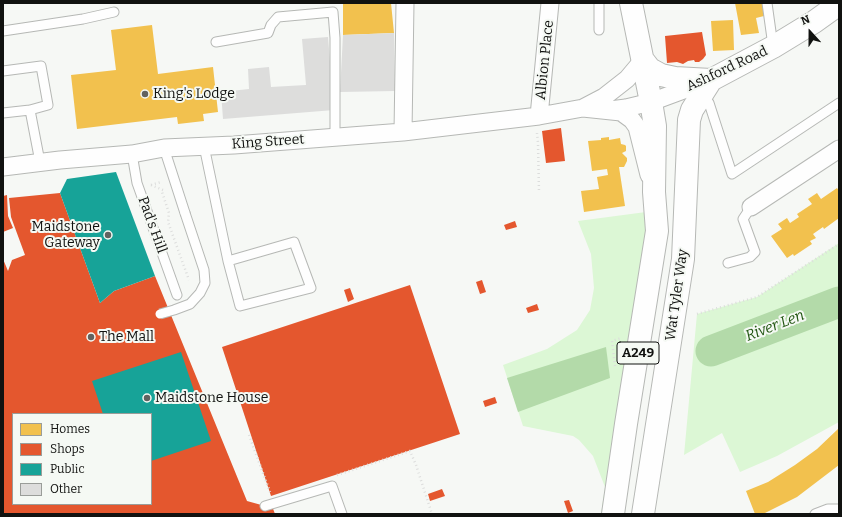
<!DOCTYPE html>
<html>
<head>
<meta charset="utf-8">
<style>
	body { margin:0 }
	#map { position:relative; width:842px; height:517px; overflow:hidden; background:#f6f8f5; font-family:Bitter,serif }
	canvas { display:block }
	.frame { position:absolute; inset:0; border:4px solid #111210; pointer-events:none }
	.legend { position:absolute; left:12px; top:413px; width:140px; height:92px; box-sizing:border-box; background:#f5f9f4; border:1px solid #9a9d99; margin:0; padding:5px 7px; list-style:none; font-size:12px; color:#111210 }
	.legend li { display:flex; align-items:center; gap:8px; height:20px }
	.legend b { width:20px; border:1px solid #9a9d99 }
	.north { position:absolute; left:790px; top:12px; width:40px; height:40px; -webkit-text-stroke:3px #f5f9f4; paint-order:stroke; rotate:339deg; font-size:11px; font-weight:700; line-height:16px; text-align:center; color:#111210 }
	.north::after { content:''; display:block; margin:auto; width:14px; height:18px; background:#111210; clip-path:polygon(50% 0,100% 100%,50% 72%,0 100%) }
</style>
</head>
<body>
<div id="map">
<canvas width="842" height="517"></canvas>
<div class="frame"></div>
<ul class="legend">
<li><b style="height:11px;background:#f2c14e"></b>Homes</li>
<li><b style="height:11px;background:#e4572e"></b>Shops</li>
<li><b style="height:11px;background:#17a398"></b>Public</li>
<li><b style="height:11px;background:#dddddc"></b>Other</li>
</ul>
<div class="north">N</div>
</div>
<script>
const g = document.querySelector('canvas').getContext('2d');
g.lineJoin = 'round';
function paint(path, color) { g.fillStyle = color; g.fill(path, 'evenodd'); }
const poly = rows => new Path2D(rows.map(r => 'M' + r).join(''));
function strokePath(path, color, width, dash) { g.strokeStyle = color; g.lineWidth = width; g.lineCap = dash ? 'butt' : 'round'; g.setLineDash(dash || []); g.stroke(path); }
function label(font, color, halo, rows, align = 'center') {
  g.font = font + ' Bitter,serif'; g.lineWidth = 4; g.setLineDash([]); g.textBaseline = 'middle'; g.strokeStyle = halo; g.fillStyle = color; for (const [text, x, y, turn = 0] of rows) {
    g.save(); g.translate(x, y); g.rotate((+turn || 0) * Math.PI / 180); g.textAlign = isNaN(turn) ? turn : align; if (halo) g.strokeText(text, 0, 0); g.fillText(text, 0, 0); g.restore();
  }
}
paint(poly([
	[646,212,645,247,608,514,601,514,605,487,593,456,579,440,573,436,523,426,503,365,547,349,577,330,590,310,594,288,591,254,578,221],
	[839,243,839,422,777,456,740,472,722,433,684,455,697,314,757,297]
]), '#dcf7d5');
paint(poly([
	[606,347,610,378,518,412,507,378]
]), '#b3daa9');
paint(poly([
	[343,3,391,3,394,33,343,35],
	[735,3,762,3,764,16,756,18,759,33,741,35],
	[733,20,734,50,713,51,711,21],
	[152,25,158,74,213,67,218,112,203,114,204,121,178,124,177,117,77,129,71,75,116,70,111,30],
	[609,137,609,140,620,138,621,144,625,145,626,146,626,151,622,153,627,158,627,161,624,167,619,167,625,206,584,212,581,191,599,189,597,177,608,175,607,169,592,171,588,141,601,140,601,138],
	[837,188,839,191,839,218,824,229,823,227,813,234,816,238,810,241,812,244,794,256,793,254,787,258,771,236,782,229,778,224,787,218,790,223,799,217,797,214,812,204,808,199,817,193,821,199],
	[838,429,839,465,797,497,763,514,755,514,746,491,768,482,795,465,817,449]
]), '#f2c14e');
paint(poly([
	[702,32,706,55,703,59,699,62,695,62,694,60,688,61,683,64,677,62,667,63,665,36],
	[561,128,565,161,546,163,542,131],
	[60,193,100,303,114,291,155,276,247,501,265,506,272,506,275,514,3,514,3,259,8,271,12,260,25,255,11,217,9,198],
	[13,414,151,414,151,504,13,504],
	[7,195,8,216,13,228,3,232,3,196],
	[515,221,517,227,506,230,504,225],
	[482,280,486,292,480,294,476,282],
	[410,285,460,434,271,496,222,347],
	[350,288,354,299,348,302,344,290],
	[537,304,539,310,528,313,526,308],
	[495,397,497,403,485,407,483,401],
	[442,489,445,496,430,501,428,494],
	[569,500,573,511,568,513,564,501]
]), '#e4572e');
paint(poly([
	[116,172,155,276,114,291,100,303,60,193,67,179],
	[181,352,211,441,151,461,151,414,103,414,92,381]
]), '#17a398');
strokePath(poly([
	[711,351,839,302]
]), '#b3daa9', 31);
paint(poly([
	[394,33,395,91,340,92,343,35],
	[328,37,334,110,223,119,221,92,249,89,248,69,269,67,271,87,306,85,302,39]
]), '#dddddc');
const service = poly([
	[767,3,773,46],
	[599,30,599,3],
	[3,31,83,19,114,12],
	[216,42,268,33,271,25,278,17,333,12,335,38,335,137],
	[3,71,41,66,48,105,30,110,3,113],
	[702,94,709,103,732,174,839,103],
	[30,110,40,162],
	[204,146,228,261,240,306,311,288,294,242,228,261],
	[164,148,185,213],
	[132,154,137,183,177,295],
	[728,263,750,257,755,252,743,219,751,207],
	[265,506,332,486,342,514],
	[815,514,828,509,839,509]
]);
const minor = poly([
	[583,108,604,97,627,79,643,60],
	[610,110,626,108,651,102,705,82],
	[539,116,550,3],
	[403,132,405,3],
	[3,167,60,160,132,154,164,148,234,145,403,132,539,116,583,108,621,112,632,120,637,127,649,175],
	[751,207,839,149]
]);
const trunk = poly([
	[643,60,650,69,661,75,675,78,711,80],
	[711,80,773,47,814,22,839,4],
	[613,514,626,424,657,231,654,192,655,126,651,102,631,3],
	[643,514,683,259,689,120,692,110,711,80]
]);
strokePath(service, '#b6b8b5', 11);
strokePath(minor, '#b6b8b5', 19);
strokePath(trunk, '#b6b8b5', 24);
strokePath(poly([
	[537,133,538,143,539,192],
	[151,185,163,190,162,192,169,213,168,222,189,280],
	[151,185,161,182],
	[697,314,757,297,839,244],
	[615,366,612,341,621,338],
	[249,435,270,492],
	[337,475,410,451,416,465,432,514]
]), '#dcdddc', 2.5, [1, 3]);
strokePath(service, '#fefefe', 9);
strokePath(minor, '#fefefe', 17);
strokePath(trunk, '#fefefe', 22);
const serviceBridge = poly([
	[160,314,174,310,190,304,200,293,205,283,204,270,185,213]
]);
strokePath(serviceBridge, '#b6b8b5', 11, []);
strokePath(serviceBridge, '#fefefe', 9);
for (const [x, y, r, color] of [
	[145,94,4,"#616260"],
	[108,235,4,"#616260"],
	[91,337,4,"#616260"],
	[147,398,4,"#616260"]
]) { const dot = new Path2D(); dot.arc(x, y, r, 0, 2 * Math.PI); g.fillStyle = color; g.fill(dot); strokePath(dot, '#f5f9f4', 1.5); }
for (const [x, y, w] of [
	[638,353,42]
]) { const box = new Path2D(); box.roundRect(x - w / 2, y - 11, w, 22, 3); g.fillStyle = '#f5f9f4'; g.fill(box); strokePath(box, '#111210', 1); }
label('bold 13px', '#111210', null, [
	["A249",638,353]
]);
label('14px', '#111210', '#f5f9f4', [
	["Albion Place",545,60,-84],
	["Ashford Road",727,69,-25],
	["King Street",268,142,-4],
	["Pad's Hill",152,225,70],
	["Wat Tyler Way",677,295,-82]
]);
label('14px', '#111210', '#f5f9f4', [
	["King's Lodge",153,94],
	["Maidstone",100,227,"right"],
	["Gateway",100,243,"right"],
	["The Mall",99,337],
	["Maidstone House",155,398]
], 'left');
label('italic 15px', '#225612', '#f5f9f4', [
	["River Len",775,326,-21]
]);
</script>
</body>
</html>
